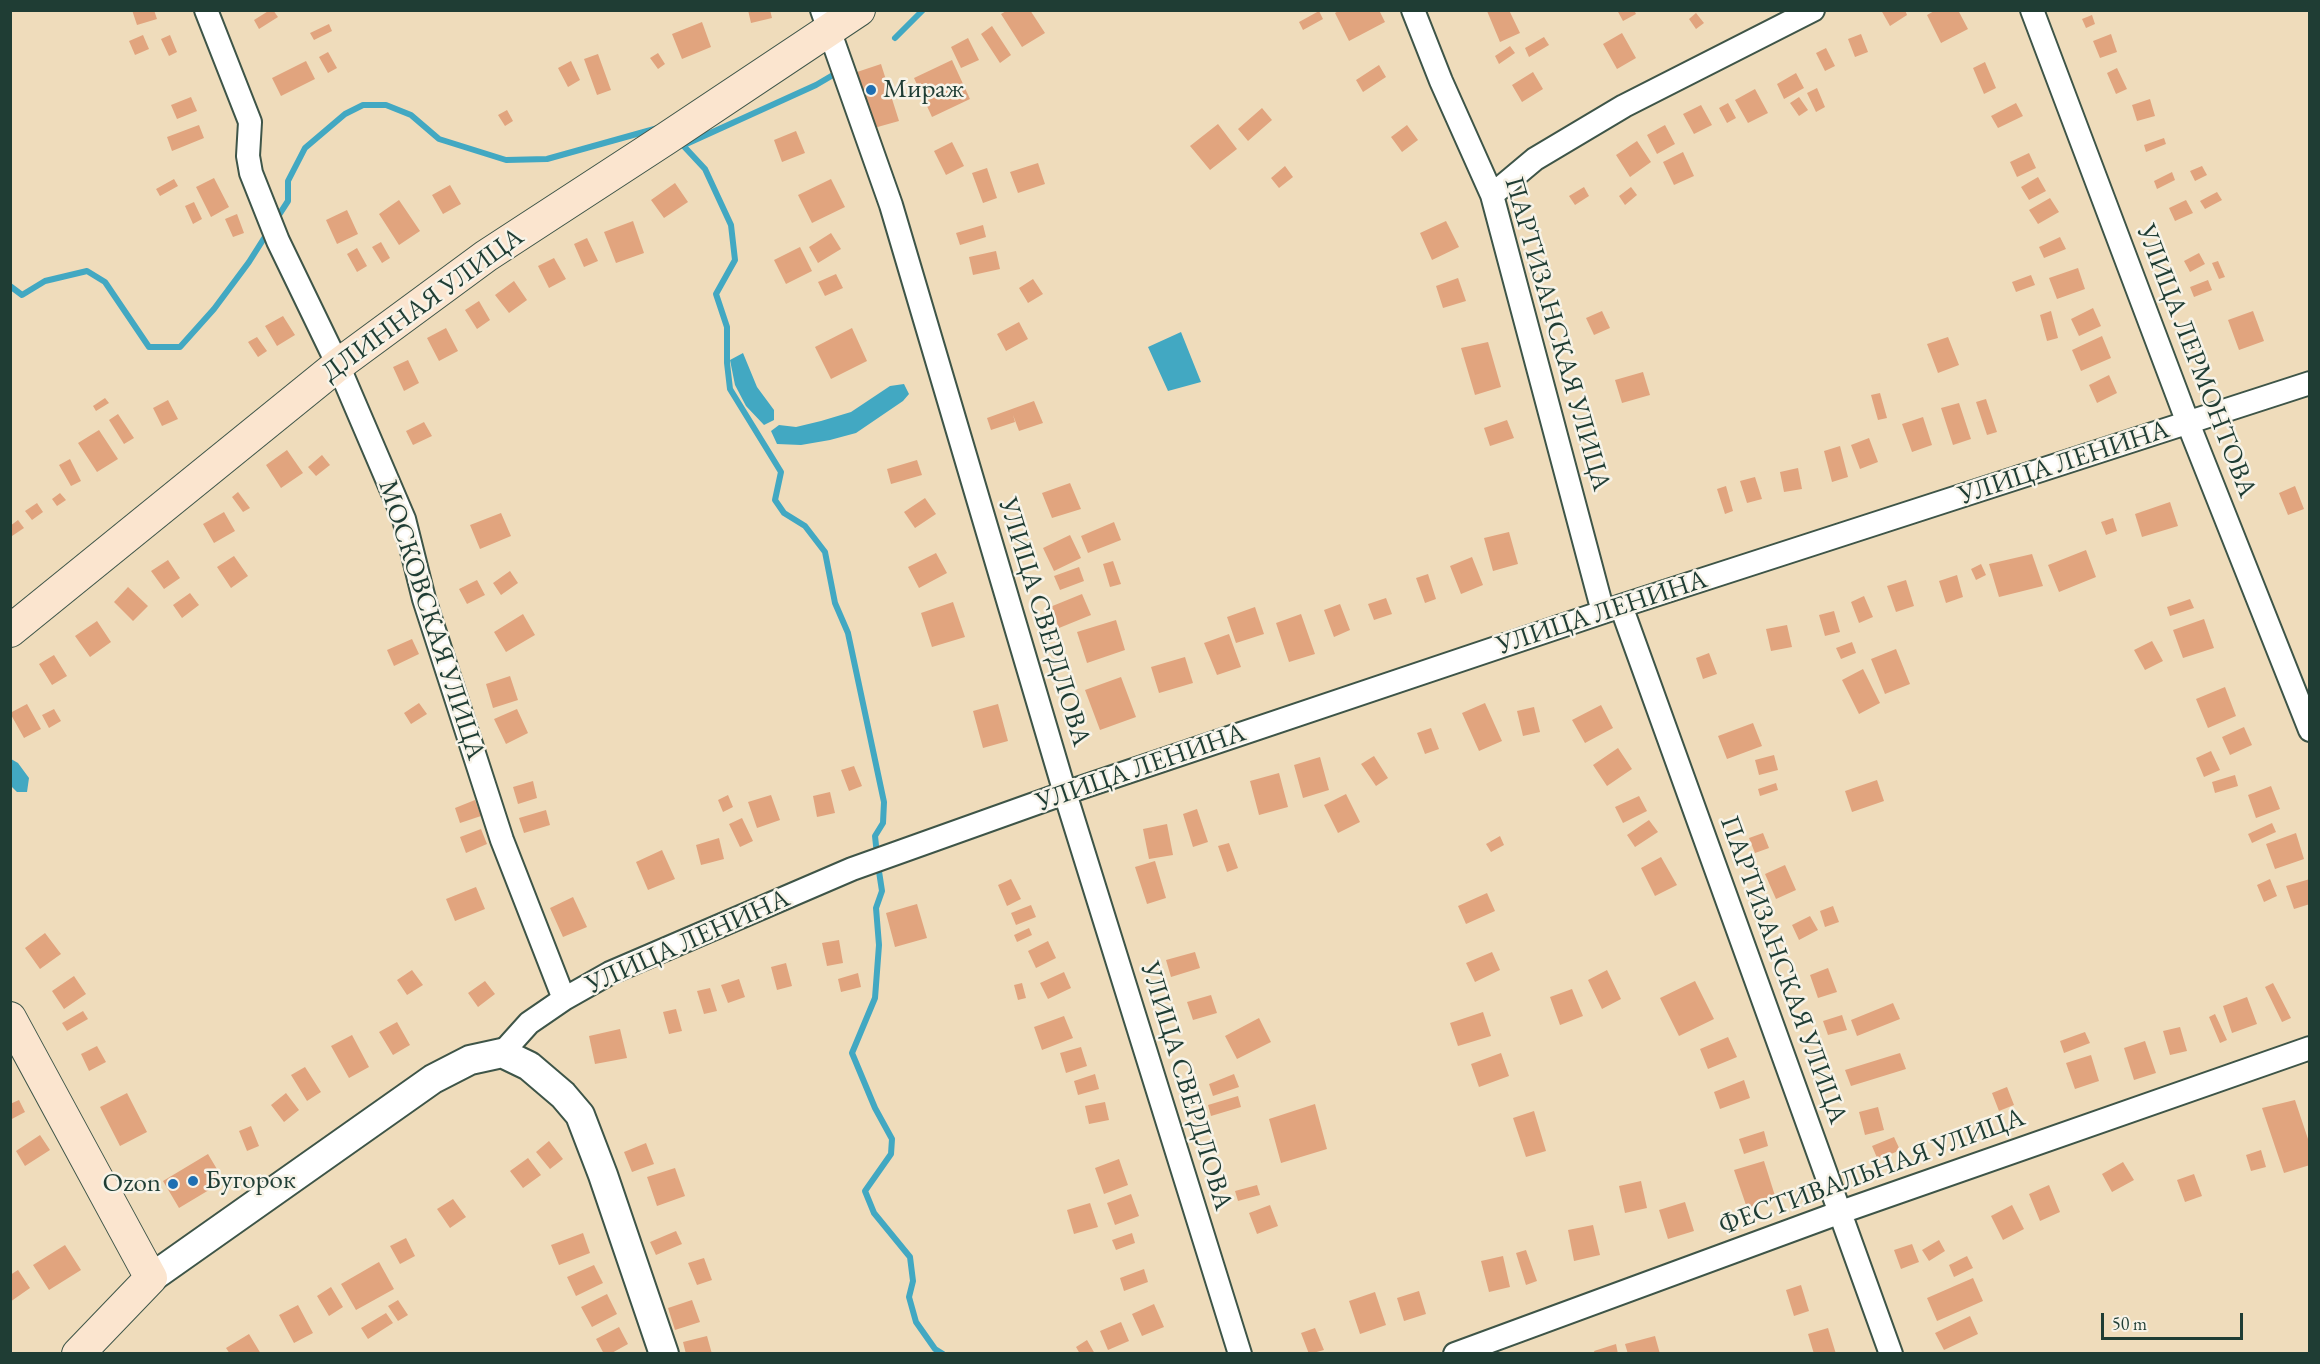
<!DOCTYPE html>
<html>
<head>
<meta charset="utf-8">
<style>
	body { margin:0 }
	#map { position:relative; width:2320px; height:1364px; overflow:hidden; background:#efdcbb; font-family:"EB Garamond",serif }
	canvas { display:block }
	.frame { position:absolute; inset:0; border:12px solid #1f3d34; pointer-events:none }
	.scale { position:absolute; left:2101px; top:1313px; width:142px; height:27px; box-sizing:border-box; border:3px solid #1f3d34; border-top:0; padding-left:8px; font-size:18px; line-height:21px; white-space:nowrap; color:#1f3d34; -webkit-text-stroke:4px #f7f3e8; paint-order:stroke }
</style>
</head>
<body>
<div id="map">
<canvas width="2320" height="1364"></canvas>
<div class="frame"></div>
<div class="scale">50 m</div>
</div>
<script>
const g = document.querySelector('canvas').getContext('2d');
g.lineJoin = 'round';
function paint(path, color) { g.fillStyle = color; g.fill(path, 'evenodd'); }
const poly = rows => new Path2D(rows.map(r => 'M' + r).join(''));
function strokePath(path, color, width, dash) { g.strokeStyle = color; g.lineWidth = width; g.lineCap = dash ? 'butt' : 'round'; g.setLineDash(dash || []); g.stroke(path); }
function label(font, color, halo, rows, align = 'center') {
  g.font = font + ' "EB Garamond",serif'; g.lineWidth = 5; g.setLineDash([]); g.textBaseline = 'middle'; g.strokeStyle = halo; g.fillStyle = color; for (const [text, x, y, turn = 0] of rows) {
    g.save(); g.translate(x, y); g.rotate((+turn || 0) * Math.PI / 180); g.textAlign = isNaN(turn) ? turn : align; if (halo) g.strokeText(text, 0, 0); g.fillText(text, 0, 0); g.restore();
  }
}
paint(poly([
	[1181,332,1201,382,1168,391,1148,347],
	[743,353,757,387,774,410,774,420,764,425,746,406,735,385,730,360],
	[904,384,909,394,903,401,856,433,830,440,801,445,777,444,771,431,779,425,796,427,821,421,851,412,890,386],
	[11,759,18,763,29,778,27,792,17,792,11,786]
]), '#42a8c2');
strokePath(poly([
	[895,38,923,10],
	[678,140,705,169,731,225,735,260,716,294,727,327,727,363,730,389,781,472,775,500,784,513,805,526,825,552,835,603,848,633,884,802,883,823,875,836,877,855],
	[684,145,816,85,833,75],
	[275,221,288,201,288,181,305,148,345,114,363,105,386,105,411,115,439,139,506,160,547,159,658,128],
	[10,286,22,295,45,281,87,271,105,282,149,347,180,347,214,309,249,262,268,232],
	[878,865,882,891,876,908,879,945,875,998,852,1053,875,1108,892,1139,891,1154,865,1191,874,1213,910,1257,913,1281,909,1297,916,1322,935,1349,943,1354]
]), '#42a8c2', 6);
paint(poly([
	[132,10,154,10,157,19,137,25],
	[270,10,273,10,278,17,259,29,254,20],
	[748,10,770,10,772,18,751,23],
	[1008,10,1030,10,1045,33,1022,47,1001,14],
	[1340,10,1379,10,1385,22,1349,41,1335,13],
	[1489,10,1509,10,1520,33,1500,42,1487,11],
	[1617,10,1634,10,1636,14,1623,21],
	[1881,10,1905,10,1907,15,1890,26],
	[1936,10,1958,10,1968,29,1941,43,1927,15],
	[1319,11,1323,19,1303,30,1299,22],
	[1696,13,1704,23,1696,29,1689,19],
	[2092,15,2095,24,2086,28,2082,19],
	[702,22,711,47,682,59,672,34],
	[329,24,332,31,314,40,310,33],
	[992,26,1011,55,1000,63,981,34],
	[1622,33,1636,58,1617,69,1603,44],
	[1861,34,1868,52,1855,57,1848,39],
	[2111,34,2117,52,2100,58,2093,41],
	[143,35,149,49,135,55,129,41],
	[170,35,177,52,169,56,161,39],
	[1544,37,1549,45,1529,57,1525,48],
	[968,38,979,60,961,68,951,47],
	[1510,46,1515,53,1499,64,1495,56],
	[1826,48,1835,66,1825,71,1816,53],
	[328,52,337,68,328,73,319,57],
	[658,53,665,64,658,69,650,58],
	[598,54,611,90,597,95,584,59],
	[952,60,970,99,932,117,914,78],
	[306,61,315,79,281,96,272,78],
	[571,61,580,80,568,87,558,68],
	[1985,62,1996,88,1984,94,1973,68],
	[881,64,899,121,874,128,857,72],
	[1379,65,1386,77,1363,92,1356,80],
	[2117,68,2127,89,2116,94,2107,73],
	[1533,72,1543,89,1522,102,1512,85],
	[1796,73,1804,88,1784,99,1777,84],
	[1817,88,1825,107,1816,112,1807,93],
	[1755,89,1768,113,1748,123,1735,100],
	[191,97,197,111,177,119,171,105],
	[1799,97,1808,110,1799,116,1790,103],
	[2150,99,2155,116,2137,121,2132,105],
	[1728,103,1736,118,1727,123,1719,108],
	[2016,103,2023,116,1998,128,1991,116],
	[1701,105,1712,125,1694,134,1683,114],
	[1262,108,1272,120,1248,141,1238,129],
	[507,110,513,121,505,126,498,115],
	[1218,124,1237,149,1210,170,1190,146],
	[199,125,204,138,172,151,167,137],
	[1407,125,1418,140,1402,152,1391,137],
	[1665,125,1675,144,1657,154,1647,135],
	[796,131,805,153,782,162,774,140],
	[2164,138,2166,144,2146,152,2144,145],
	[1637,141,1651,162,1630,177,1616,155],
	[952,142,964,166,946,175,934,151],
	[1683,152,1694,176,1674,185,1663,162],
	[2029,153,2036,168,2017,177,2010,162],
	[1038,163,1045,184,1018,193,1010,172],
	[1285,166,1293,177,1279,188,1271,178],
	[2202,166,2207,175,2195,181,2190,171],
	[987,168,997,198,983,203,972,173],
	[2172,172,2175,180,2157,189,2154,181],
	[2038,177,2046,191,2029,200,2021,187],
	[214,178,229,207,211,217,196,187],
	[174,179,178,186,160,196,156,189],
	[831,179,845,207,812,223,798,195],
	[675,183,688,202,664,218,651,200],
	[450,185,461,204,443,214,432,195],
	[1584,187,1589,196,1575,205,1569,196],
	[1631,187,1637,195,1625,205,1619,196],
	[2217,192,2222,200,2205,209,2200,201],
	[2050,198,2059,212,2038,224,2029,210],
	[399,200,420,231,399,245,379,214],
	[2186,200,2193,213,2175,221,2169,208],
	[194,202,202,219,193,224,185,206],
	[347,210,358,234,337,244,326,220],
	[237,214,244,233,233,237,225,219],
	[633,221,644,253,616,263,604,232],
	[1446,221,1459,247,1432,260,1420,233],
	[983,225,986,237,960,245,956,233],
	[831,233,841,249,818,263,809,247],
	[2060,237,2066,249,2044,258,2039,247],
	[587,238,598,261,584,267,574,244],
	[381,242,390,258,382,263,372,247],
	[800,247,812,271,786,284,774,260],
	[357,248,367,266,357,272,347,254],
	[996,251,1000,269,973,275,969,257],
	[2199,253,2205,264,2190,272,2184,261],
	[554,258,566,279,549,288,538,266],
	[2218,261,2225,277,2219,279,2212,263],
	[2078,268,2085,289,2057,299,2049,278],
	[836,274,843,288,825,296,818,282],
	[2031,275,2035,285,2016,292,2012,282],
	[1458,278,1466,301,1443,308,1436,286],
	[1033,279,1043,294,1028,303,1019,288],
	[2208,280,2212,290,2194,297,2190,287],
	[514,281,527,300,509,313,495,295],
	[479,301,490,320,477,329,465,310],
	[2093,308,2101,326,2079,336,2071,319],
	[1602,311,1610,328,1594,335,1586,318],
	[2051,311,2058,338,2047,341,2040,315],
	[2253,311,2264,341,2239,350,2228,320],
	[283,316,295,335,277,346,265,326],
	[1019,322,1028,339,1006,351,997,334],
	[446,328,458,351,439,361,427,338],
	[852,328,867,361,831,379,815,347],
	[2102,336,2111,358,2081,371,2072,350],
	[257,337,267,351,258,357,248,342],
	[1948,337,1959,365,1938,373,1927,344],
	[1488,342,1501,387,1475,395,1461,348],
	[408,360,419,383,404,391,393,367],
	[1643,372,1650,395,1622,403,1615,380],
	[2109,375,2117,393,2097,403,2089,385],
	[1880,393,1887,418,1878,420,1871,395],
	[105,398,109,403,96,411,93,406],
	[1986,399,1997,432,1987,435,1976,402],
	[168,400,178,419,162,426,153,408],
	[1034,401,1043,423,1019,431,1013,415,1015,422,991,430,987,418],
	[1959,403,1971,439,1953,445,1941,408],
	[118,414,134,438,124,444,109,420],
	[1923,417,1932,445,1912,452,1902,424],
	[1507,420,1514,438,1490,446,1484,428],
	[424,422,432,436,413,445,406,431],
	[99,430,118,459,97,472,78,443],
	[1869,438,1878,462,1860,469,1851,445],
	[1840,446,1848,477,1832,482,1824,451],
	[287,450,303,473,281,488,266,465],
	[322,455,330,465,316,476,308,467],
	[70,459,81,481,71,486,59,465],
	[917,460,922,475,891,484,887,469],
	[1798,468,1802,489,1784,492,1780,472],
	[1755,477,1762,499,1747,503,1740,481],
	[1070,483,1081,509,1052,518,1042,493],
	[1726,486,1733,511,1725,514,1717,489],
	[2295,486,2304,509,2288,515,2279,493],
	[238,492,250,508,243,512,232,497],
	[60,493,66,500,57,506,52,499],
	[925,498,936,514,915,528,904,512],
	[2170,502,2178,526,2142,537,2135,514],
	[37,503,43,512,32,520,25,511],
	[224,512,235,531,214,543,203,524],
	[501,513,511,536,480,549,470,525],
	[2113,518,2117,531,2106,535,2101,522],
	[18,520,24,528,12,536,10,526],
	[1114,522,1121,540,1088,553,1081,536],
	[1509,532,1518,564,1493,571,1484,538],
	[1070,535,1081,558,1054,571,1043,548],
	[2086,550,2096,577,2059,592,2048,565],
	[936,553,947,573,919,588,908,567],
	[2032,554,2043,586,1999,597,1989,564],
	[234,556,248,576,231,588,217,567],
	[1472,557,1483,585,1461,594,1450,566],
	[168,560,180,578,164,589,151,571],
	[1113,561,1121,584,1110,587,1103,564],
	[1981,564,1986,575,1976,580,1971,569],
	[1079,567,1084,581,1060,590,1054,576],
	[510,571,518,583,501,595,493,583],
	[1428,574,1436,599,1425,603,1416,578],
	[1957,575,1963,597,1946,603,1939,581],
	[477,580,485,595,467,604,459,589],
	[1906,580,1914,606,1896,612,1887,586],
	[128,587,148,606,133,621,114,602],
	[190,593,199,605,182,618,173,605],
	[1082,594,1091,615,1059,628,1050,607],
	[1864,596,1873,617,1859,623,1851,602],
	[1386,598,1392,614,1374,620,1368,604],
	[2190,599,2194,608,2170,616,2167,607],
	[953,602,965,637,932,647,921,613],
	[1340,604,1350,630,1334,637,1324,610],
	[1255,607,1264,634,1236,643,1227,617],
	[1834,611,1840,632,1825,636,1819,615],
	[523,614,535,635,506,652,494,632],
	[1301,614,1315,654,1289,662,1276,623],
	[2204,619,2214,648,2183,658,2173,630],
	[1116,620,1125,650,1087,663,1077,632],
	[97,621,111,642,90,657,75,636],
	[1787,625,1792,647,1771,651,1766,629],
	[1229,634,1241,667,1217,675,1204,643],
	[412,639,419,654,394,666,387,650],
	[2152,641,2163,661,2145,670,2134,650],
	[1852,642,1856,653,1841,659,1836,648],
	[1896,649,1910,684,1885,694,1871,659],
	[1709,653,1717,674,1703,679,1696,658],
	[54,655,67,676,52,685,39,664],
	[1185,657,1193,683,1159,693,1151,667],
	[1863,669,1880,703,1859,714,1842,680],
	[510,676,518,700,493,708,486,684],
	[1121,677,1136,717,1100,730,1085,690],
	[2225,687,2236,716,2208,728,2196,699],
	[419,703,427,714,411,724,404,713],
	[1485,703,1502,741,1479,751,1462,713],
	[27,704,41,729,24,738,10,713],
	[998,704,1008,741,983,748,973,711],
	[1601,705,1613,728,1585,743,1572,720],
	[1534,707,1540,732,1523,736,1517,711],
	[54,709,61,721,49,728,42,715],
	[517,709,528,733,506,744,494,719],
	[1753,723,1762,746,1727,759,1718,736],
	[2244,727,2252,745,2230,755,2222,737],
	[1431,728,1439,749,1425,754,1417,733],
	[1618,748,1632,769,1607,786,1593,765],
	[2211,751,2220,770,2204,777,2196,758],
	[1774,755,1778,770,1759,775,1755,760],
	[1374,756,1388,778,1376,786,1361,764],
	[1320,757,1329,790,1303,798,1294,765],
	[854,766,862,786,849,791,841,770],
	[1279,773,1288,807,1259,815,1250,781],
	[2235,775,2238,786,2215,793,2212,782],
	[1877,780,1884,801,1852,812,1845,791],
	[533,781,537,798,518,804,513,787],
	[1776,783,1778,790,1760,796,1758,789],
	[2271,786,2280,809,2256,818,2248,795],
	[830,792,835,813,817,817,813,796],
	[1346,794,1360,822,1338,833,1324,805],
	[728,795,733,807,723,812,718,800],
	[771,795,780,820,757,828,748,802],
	[1639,796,1647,811,1623,823,1615,807],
	[475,800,481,816,460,823,455,808],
	[1197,809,1208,842,1193,847,1183,814],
	[546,810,550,825,524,833,519,818],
	[742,818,753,841,740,847,729,824],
	[1649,820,1658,832,1635,847,1627,835],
	[2272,823,2276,832,2252,843,2248,834],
	[1167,824,1173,855,1149,859,1143,829],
	[481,829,487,844,466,853,460,837],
	[1763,833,1769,848,1755,853,1749,838],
	[2296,833,2304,859,2275,869,2266,844],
	[1500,836,1504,845,1491,852,1486,844],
	[719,838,724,859,701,865,696,845],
	[1229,843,1238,868,1227,872,1218,846],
	[662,850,675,879,648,890,636,862],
	[1661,857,1677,885,1655,896,1641,868],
	[1155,861,1166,898,1147,904,1135,867],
	[1785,865,1796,890,1776,899,1765,874],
	[1011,879,1021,899,1007,906,998,885],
	[2270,879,2277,896,2264,902,2257,885],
	[2310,879,2310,904,2294,909,2286,886],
	[476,887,485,909,455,921,446,899],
	[1487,893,1495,911,1466,924,1458,906],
	[573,897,587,927,563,937,550,908],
	[917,904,927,938,895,947,886,913],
	[1031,905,1036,917,1016,925,1011,913],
	[1833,906,1839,922,1825,927,1820,911],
	[1810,916,1818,930,1799,940,1792,925],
	[1029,928,1032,935,1017,942,1014,935],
	[45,933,61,954,40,969,25,948],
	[839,940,843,963,827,966,822,943],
	[1048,941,1056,958,1036,968,1028,951],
	[1195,952,1200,968,1171,977,1166,960],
	[1492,952,1500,970,1475,982,1466,963],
	[786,963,792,986,777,990,771,967],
	[1828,968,1837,992,1818,998,1810,975],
	[412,970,423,985,407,995,397,980],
	[1607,970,1621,999,1602,1009,1588,980],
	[1064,972,1071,988,1048,999,1040,983],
	[858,973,861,987,841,992,838,979],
	[74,976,86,994,64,1009,52,991],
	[739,979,745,997,728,1003,721,985],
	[485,981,495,994,478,1007,468,993],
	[1695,981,1714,1019,1679,1036,1660,998],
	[1022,983,1026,998,1018,1000,1014,985],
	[2273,983,2291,1018,2282,1022,2265,987],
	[710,988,717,1011,704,1014,697,991],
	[1572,989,1583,1016,1560,1025,1550,997],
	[1211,995,1217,1013,1193,1020,1187,1002],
	[2247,997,2257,1024,2232,1033,2223,1006],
	[1893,1003,1900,1019,1857,1036,1851,1020],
	[676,1009,682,1031,669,1034,663,1012],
	[83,1011,88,1019,67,1031,62,1023],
	[1483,1012,1491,1036,1458,1046,1450,1023],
	[2215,1014,2227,1040,2220,1043,2209,1017],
	[1842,1015,1847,1030,1828,1035,1823,1021],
	[1064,1016,1073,1038,1042,1050,1034,1027],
	[1259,1018,1271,1042,1237,1059,1225,1036],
	[397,1022,410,1045,393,1055,379,1032],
	[2180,1027,2187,1051,2170,1055,2163,1031],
	[620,1029,627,1058,595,1064,589,1036],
	[2085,1032,2090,1043,2064,1053,2060,1041],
	[352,1035,369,1067,349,1078,331,1046],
	[1728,1037,1737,1057,1708,1069,1700,1049],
	[2145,1041,2156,1073,2134,1080,2124,1048],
	[97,1046,106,1062,89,1071,81,1054],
	[1081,1047,1087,1066,1066,1073,1060,1053],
	[1501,1053,1509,1076,1479,1087,1471,1064],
	[1900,1053,1906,1069,1851,1086,1845,1070],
	[2091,1055,2099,1081,2075,1089,2066,1063],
	[305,1067,321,1092,307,1101,291,1075],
	[1095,1074,1099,1089,1078,1095,1074,1081],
	[1234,1074,1239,1087,1213,1096,1209,1084],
	[1744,1080,1750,1098,1720,1109,1714,1092],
	[2007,1087,2014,1105,1999,1111,1992,1093],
	[127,1093,147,1132,120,1146,100,1107],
	[286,1093,299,1110,284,1122,271,1105],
	[1238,1096,1241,1107,1211,1116,1208,1105],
	[19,1100,25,1112,10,1120,10,1104],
	[2295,1100,2310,1145,2310,1165,2284,1173,2262,1108],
	[1105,1102,1109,1120,1089,1124,1085,1106],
	[1315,1104,1327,1149,1281,1163,1269,1119],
	[1878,1107,1884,1130,1865,1135,1859,1112],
	[1534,1111,1546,1151,1526,1157,1513,1118],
	[251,1126,259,1146,247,1151,239,1131],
	[1764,1131,1768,1146,1744,1154,1739,1139],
	[40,1135,50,1150,25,1166,16,1151],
	[1894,1137,1900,1150,1878,1160,1872,1146],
	[549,1141,563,1159,550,1169,536,1152],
	[646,1143,654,1164,632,1172,624,1152],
	[2261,1150,2266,1167,2251,1171,2246,1155],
	[208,1154,224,1181,179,1208,163,1181],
	[528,1158,541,1175,523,1188,510,1171],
	[1119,1159,1128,1185,1104,1194,1095,1168],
	[1764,1161,1776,1199,1747,1208,1734,1170],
	[2123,1162,2134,1180,2112,1192,2102,1174],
	[675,1168,685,1196,657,1206,647,1177],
	[2194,1174,2202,1196,2185,1202,2177,1180],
	[1641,1181,1647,1208,1625,1213,1619,1186],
	[1257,1185,1260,1195,1238,1201,1235,1191],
	[2049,1185,2060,1212,2040,1221,2029,1194],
	[1131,1194,1139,1216,1115,1225,1107,1203],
	[453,1199,466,1217,450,1228,437,1209],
	[1685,1202,1694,1231,1668,1239,1659,1210],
	[1090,1203,1098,1227,1074,1234,1067,1210],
	[1270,1205,1278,1226,1257,1234,1249,1213],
	[2012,1205,2024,1229,2003,1240,1991,1216],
	[1593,1225,1600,1255,1574,1261,1568,1230],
	[676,1231,682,1244,656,1255,650,1242],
	[583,1233,590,1253,559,1265,551,1245],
	[1132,1233,1135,1243,1116,1250,1112,1240],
	[406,1238,415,1256,400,1264,390,1246],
	[1939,1240,1945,1251,1929,1261,1922,1250],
	[1912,1244,1919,1262,1901,1269,1894,1250],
	[65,1245,81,1270,49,1290,33,1265],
	[1526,1250,1537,1281,1526,1285,1516,1253],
	[1503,1256,1510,1287,1489,1292,1481,1261],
	[1967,1256,1973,1268,1954,1277,1949,1265],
	[704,1258,712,1280,697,1285,688,1263],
	[379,1262,394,1289,356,1310,341,1284],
	[594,1265,603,1283,576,1296,567,1277],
	[1144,1269,1148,1282,1124,1291,1120,1278],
	[18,1270,30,1288,10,1302,10,1275],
	[1973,1278,1983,1301,1937,1321,1927,1298],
	[1801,1285,1809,1311,1794,1316,1786,1290],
	[331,1287,343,1307,329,1316,317,1296],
	[1419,1291,1426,1314,1404,1321,1397,1298],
	[1375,1292,1386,1325,1360,1334,1349,1301],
	[607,1294,617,1314,592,1327,581,1307],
	[398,1300,408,1315,398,1321,388,1306],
	[692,1300,700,1322,675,1330,668,1308],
	[1154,1304,1164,1327,1142,1336,1132,1314],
	[298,1305,313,1333,294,1343,279,1315],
	[386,1313,393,1323,368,1339,361,1328],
	[1970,1316,1978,1334,1944,1350,1935,1333],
	[1121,1322,1129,1341,1108,1350,1100,1331],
	[619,1327,628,1344,610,1354,604,1354,596,1339],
	[1315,1328,1324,1350,1309,1354,1301,1333],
	[1828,1328,1836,1354,1814,1354,1808,1334],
	[249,1334,261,1354,230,1354,226,1348],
	[707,1336,712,1354,686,1354,683,1342],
	[1655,1336,1660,1354,1628,1354,1625,1344],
	[1087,1340,1095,1354,1080,1354,1076,1347],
	[1616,1344,1618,1354,1595,1354,1594,1351]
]), '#e1a47e');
const minor = poly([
	[206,10,250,122,248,156,251,173,278,241,338,365,404,519,424,599,502,840,564,999],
	[822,10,891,205,1065,793,1240,1354],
	[1413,10,1441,81,1492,195,1603,612],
	[2032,10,2188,423,2310,730],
	[1492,195,1535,159,1624,106,1813,10],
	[1621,606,1891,1354],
	[502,1053,529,1023,564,999,610,973,852,869,1065,793,1621,606,2310,383],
	[1455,1354,1841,1212,2310,1048]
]);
const tertiary = poly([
	[151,1278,433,1079,470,1060,502,1053,529,1066,563,1095,580,1115,603,1175,664,1354]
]);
const secondary = poly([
	[10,631,338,365,486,256,667,138,859,10],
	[10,1018,151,1278,78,1354]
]);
strokePath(minor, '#3e5548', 26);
strokePath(tertiary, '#3e5548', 32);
strokePath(secondary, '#3e5548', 34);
strokePath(minor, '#fff', 22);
strokePath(tertiary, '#fff', 28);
strokePath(secondary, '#fbe5cf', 32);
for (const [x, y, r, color] of [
	[871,90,6,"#1f6fb2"],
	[193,1181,6,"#1f6fb2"],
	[173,1184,6,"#1f6fb2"]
]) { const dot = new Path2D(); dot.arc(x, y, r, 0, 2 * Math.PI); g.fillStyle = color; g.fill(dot); strokePath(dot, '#f7f3e8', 2); }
label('27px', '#1f3d34', '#f7f3e8', [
	["Мираж",883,90],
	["Бугорок",205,1181],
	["Ozon",161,1184,"right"]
], 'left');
label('27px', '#1f3d34', '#f7f3e8', [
	["ДЛИННАЯ УЛИЦА",423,305,-36],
	["ПАРТИЗАНСКАЯ УЛИЦА",1557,334,74],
	["УЛИЦА ЛЕРМОНТОВА",2196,361,69],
	["УЛИЦА ЛЕНИНА",2064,463,-18],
	["УЛИЦА ЛЕНИНА",1602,613,-18],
	["МОСКОВСКАЯ УЛИЦА",431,620,72],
	["УЛИЦА СВЕРДЛОВА",1044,622,73],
	["УЛИЦА ЛЕНИНА",1141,768,-19],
	["УЛИЦА ЛЕНИНА",688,942,-24],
	["ПАРТИЗАНСКАЯ УЛИЦА",1783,970,70],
	["УЛИЦА СВЕРДЛОВА",1186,1086,73],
	["ФЕСТИВАЛЬНАЯ УЛИЦА",1872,1172,-20]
]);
</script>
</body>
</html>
